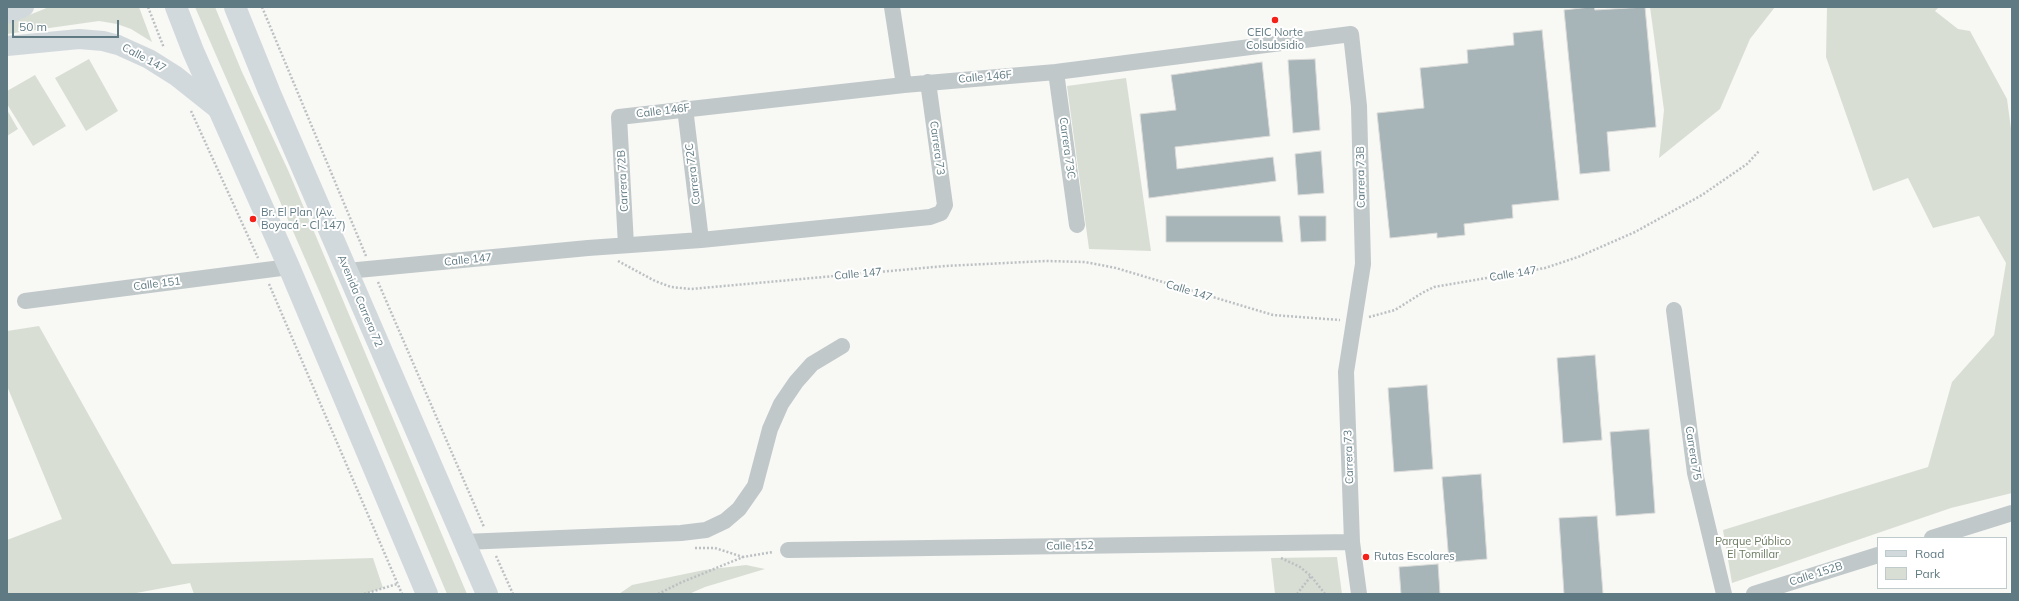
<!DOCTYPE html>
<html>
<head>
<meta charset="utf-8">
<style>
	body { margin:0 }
	#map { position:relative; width:2019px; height:601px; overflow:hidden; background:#f8f8f5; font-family:Mulish,sans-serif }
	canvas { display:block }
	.frame { position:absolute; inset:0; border:8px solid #607a83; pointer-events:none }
	.legend { position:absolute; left:1877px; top:537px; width:130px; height:52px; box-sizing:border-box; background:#fff; border:1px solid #bfcacd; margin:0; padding:5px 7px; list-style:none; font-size:12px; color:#607a83 }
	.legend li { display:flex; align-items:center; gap:8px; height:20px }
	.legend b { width:20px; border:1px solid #bfcacd }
	.scale { position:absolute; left:12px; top:20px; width:107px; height:18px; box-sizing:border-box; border:2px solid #607a83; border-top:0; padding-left:5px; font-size:12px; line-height:14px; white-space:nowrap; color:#607a83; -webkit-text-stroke:3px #fff; paint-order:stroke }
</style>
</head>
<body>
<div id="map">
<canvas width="2019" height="601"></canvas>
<div class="frame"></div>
<ul class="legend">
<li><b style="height:5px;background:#d2d9dc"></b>Road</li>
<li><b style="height:11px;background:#d9ded4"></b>Park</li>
</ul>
<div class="scale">50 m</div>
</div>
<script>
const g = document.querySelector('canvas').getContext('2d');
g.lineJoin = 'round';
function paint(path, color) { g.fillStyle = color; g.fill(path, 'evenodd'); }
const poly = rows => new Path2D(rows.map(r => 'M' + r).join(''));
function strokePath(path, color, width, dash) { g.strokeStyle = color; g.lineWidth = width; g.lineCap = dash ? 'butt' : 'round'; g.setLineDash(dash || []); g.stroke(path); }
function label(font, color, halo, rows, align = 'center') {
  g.font = font + ' Mulish,sans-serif'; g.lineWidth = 4; g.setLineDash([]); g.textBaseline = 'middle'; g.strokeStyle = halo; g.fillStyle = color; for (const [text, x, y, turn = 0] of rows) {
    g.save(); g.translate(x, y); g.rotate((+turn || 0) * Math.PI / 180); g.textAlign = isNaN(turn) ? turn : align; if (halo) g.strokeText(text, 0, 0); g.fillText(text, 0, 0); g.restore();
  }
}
paint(poly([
	[49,7,139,7,152,42,131,29,117,24,99,21,7,34,7,24],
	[195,7,215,7,242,72,288,170,467,594,447,594,320,293],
	[1650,7,1775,7,1750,39,1720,109,1659,158,1664,110],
	[1827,7,1939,7,1935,11,1958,29,1970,31,2007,99,2012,136,2012,493,1951,508,1732,583,1723,530,1928,467,1952,382,1994,335,2006,263,1979,216,1933,228,1908,178,1873,191,1826,57],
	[89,59,118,111,86,131,55,78],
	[35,75,66,126,33,146,7,104,7,91],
	[1126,78,1151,251,1089,249,1067,86],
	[7,110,18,129,7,136],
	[39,326,172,564,373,558,383,588,364,594,194,594,190,583,131,594,7,594,7,540,62,519,7,386,7,331],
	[1337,557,1342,594,1275,594,1271,558],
	[746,565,765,569,705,587,689,594,619,594,632,585,704,570]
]), '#d9ded4');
const building = poly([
	[1590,7,1594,7,1595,10,1645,7,1656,127,1607,132,1610,171,1580,174,1564,10,1590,7],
	[1542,30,1559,200,1512,205,1513,218,1464,224,1465,235,1437,238,1437,233,1390,238,1377,113,1424,108,1420,68,1468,63,1467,50,1514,45,1513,33,1542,30],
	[1315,59,1320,130,1293,133,1288,60,1315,59],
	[1262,62,1270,136,1175,147,1177,169,1273,157,1276,181,1149,198,1140,114,1176,110,1171,75,1262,62],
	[1321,151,1324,193,1298,195,1295,154,1321,151],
	[1166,216,1280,216,1283,242,1166,242,1166,216],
	[1299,216,1326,216,1326,241,1301,242,1299,216],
	[1595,355,1602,440,1563,443,1557,358,1595,355],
	[1427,385,1433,469,1394,472,1388,388,1427,385],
	[1649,429,1655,513,1616,516,1610,432,1649,429],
	[1481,474,1487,559,1449,562,1442,477,1481,474],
	[1597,516,1603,594,1564,594,1559,518,1597,516],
	[1438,564,1440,594,1401,594,1399,567,1438,564]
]);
paint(building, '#a7b5b8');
strokePath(building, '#dadad8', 1);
strokePath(poly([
	[148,7,164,48],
	[262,7,366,256],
	[191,111,258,258],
	[618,261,655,281,671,287,691,289,945,266,1046,261,1085,262,1116,268,1273,315,1340,320],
	[378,282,484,527],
	[269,284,402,594],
	[1369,317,1395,310,1422,293,1434,287,1545,268,1578,257,1635,232,1702,195,1747,164,1759,151],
	[695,548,715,548,743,557],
	[496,556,513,594],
	[1281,558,1300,567,1311,576,1325,594],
	[364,594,397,584],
	[658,594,680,583,743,557,773,552],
	[1297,594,1311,576]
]), '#bbc0c2', 2.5, [2, 2]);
strokePath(poly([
	[892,7,904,85],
	[1056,72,1077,225],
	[685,108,701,240],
	[626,245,619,117,904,85,1056,72,1351,34,1359,106,1363,264,1346,372,1352,542,1359,594],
	[347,271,588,248,701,240,930,217,941,213,945,205,928,82],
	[25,301,289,267],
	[1674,310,1695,473,1724,594],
	[1932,538,2012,513],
	[464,542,681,533,706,530,725,521,739,509,755,486,770,429,781,404,796,382,812,364,842,346],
	[788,550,1352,542],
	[1754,594,1878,555]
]), '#c0c8ca', 16);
strokePath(poly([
	[7,14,24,7],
	[7,46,79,39,103,41,118,45,149,59,176,76,220,111]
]), '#d2d9dc', 20);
strokePath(poly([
	[176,7,193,51,289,267,427,594],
	[235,7,269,91,487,594]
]), '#d2d9dc', 22);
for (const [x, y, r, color] of [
	[1275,20,4,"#f52018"],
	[253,219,4,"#f52018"],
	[1366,557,4,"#f52018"]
]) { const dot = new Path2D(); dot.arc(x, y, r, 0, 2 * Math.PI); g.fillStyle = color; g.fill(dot); strokePath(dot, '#fff', 1.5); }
label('11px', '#607a83', '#fff', [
	["CEIC Norte",1275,33,"center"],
	["Colsubsidio",1275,46,"center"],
	["Br. El Plan (Av.",261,213],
	["Boyacá - Cl 147)",261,226],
	["Rutas Escolares",1374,557]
], 'left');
label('11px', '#607a83', '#fff', [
	["Calle 147",144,58,28],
	["Calle 146F",985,77,-5],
	["Calle 146F",663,111,-7],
	["Carrera 73",937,148,82],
	["Carrera 73C",1067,148,82],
	["Carrera 72C",693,174,-97],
	["Carrera 73B",1361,177,-91],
	["Carrera 72B",623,181,-93],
	["Calle 147",468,260,-6],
	["Calle 147",858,274,-5],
	["Calle 147",1513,274,-9],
	["Calle 151",157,284,-7],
	["Calle 147",1189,291,17],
	["Avenida Carrera 72",360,301,67],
	["Carrera 75",1693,453,81],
	["Carrera 73",1349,457,-92],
	["Calle 152",1070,546,-1],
	["Calle 152B",1816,574,-18]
]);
label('11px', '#6a7a60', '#fff', [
	["Parque Público",1753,542],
	["El Tomillar",1753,555]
]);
</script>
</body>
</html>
